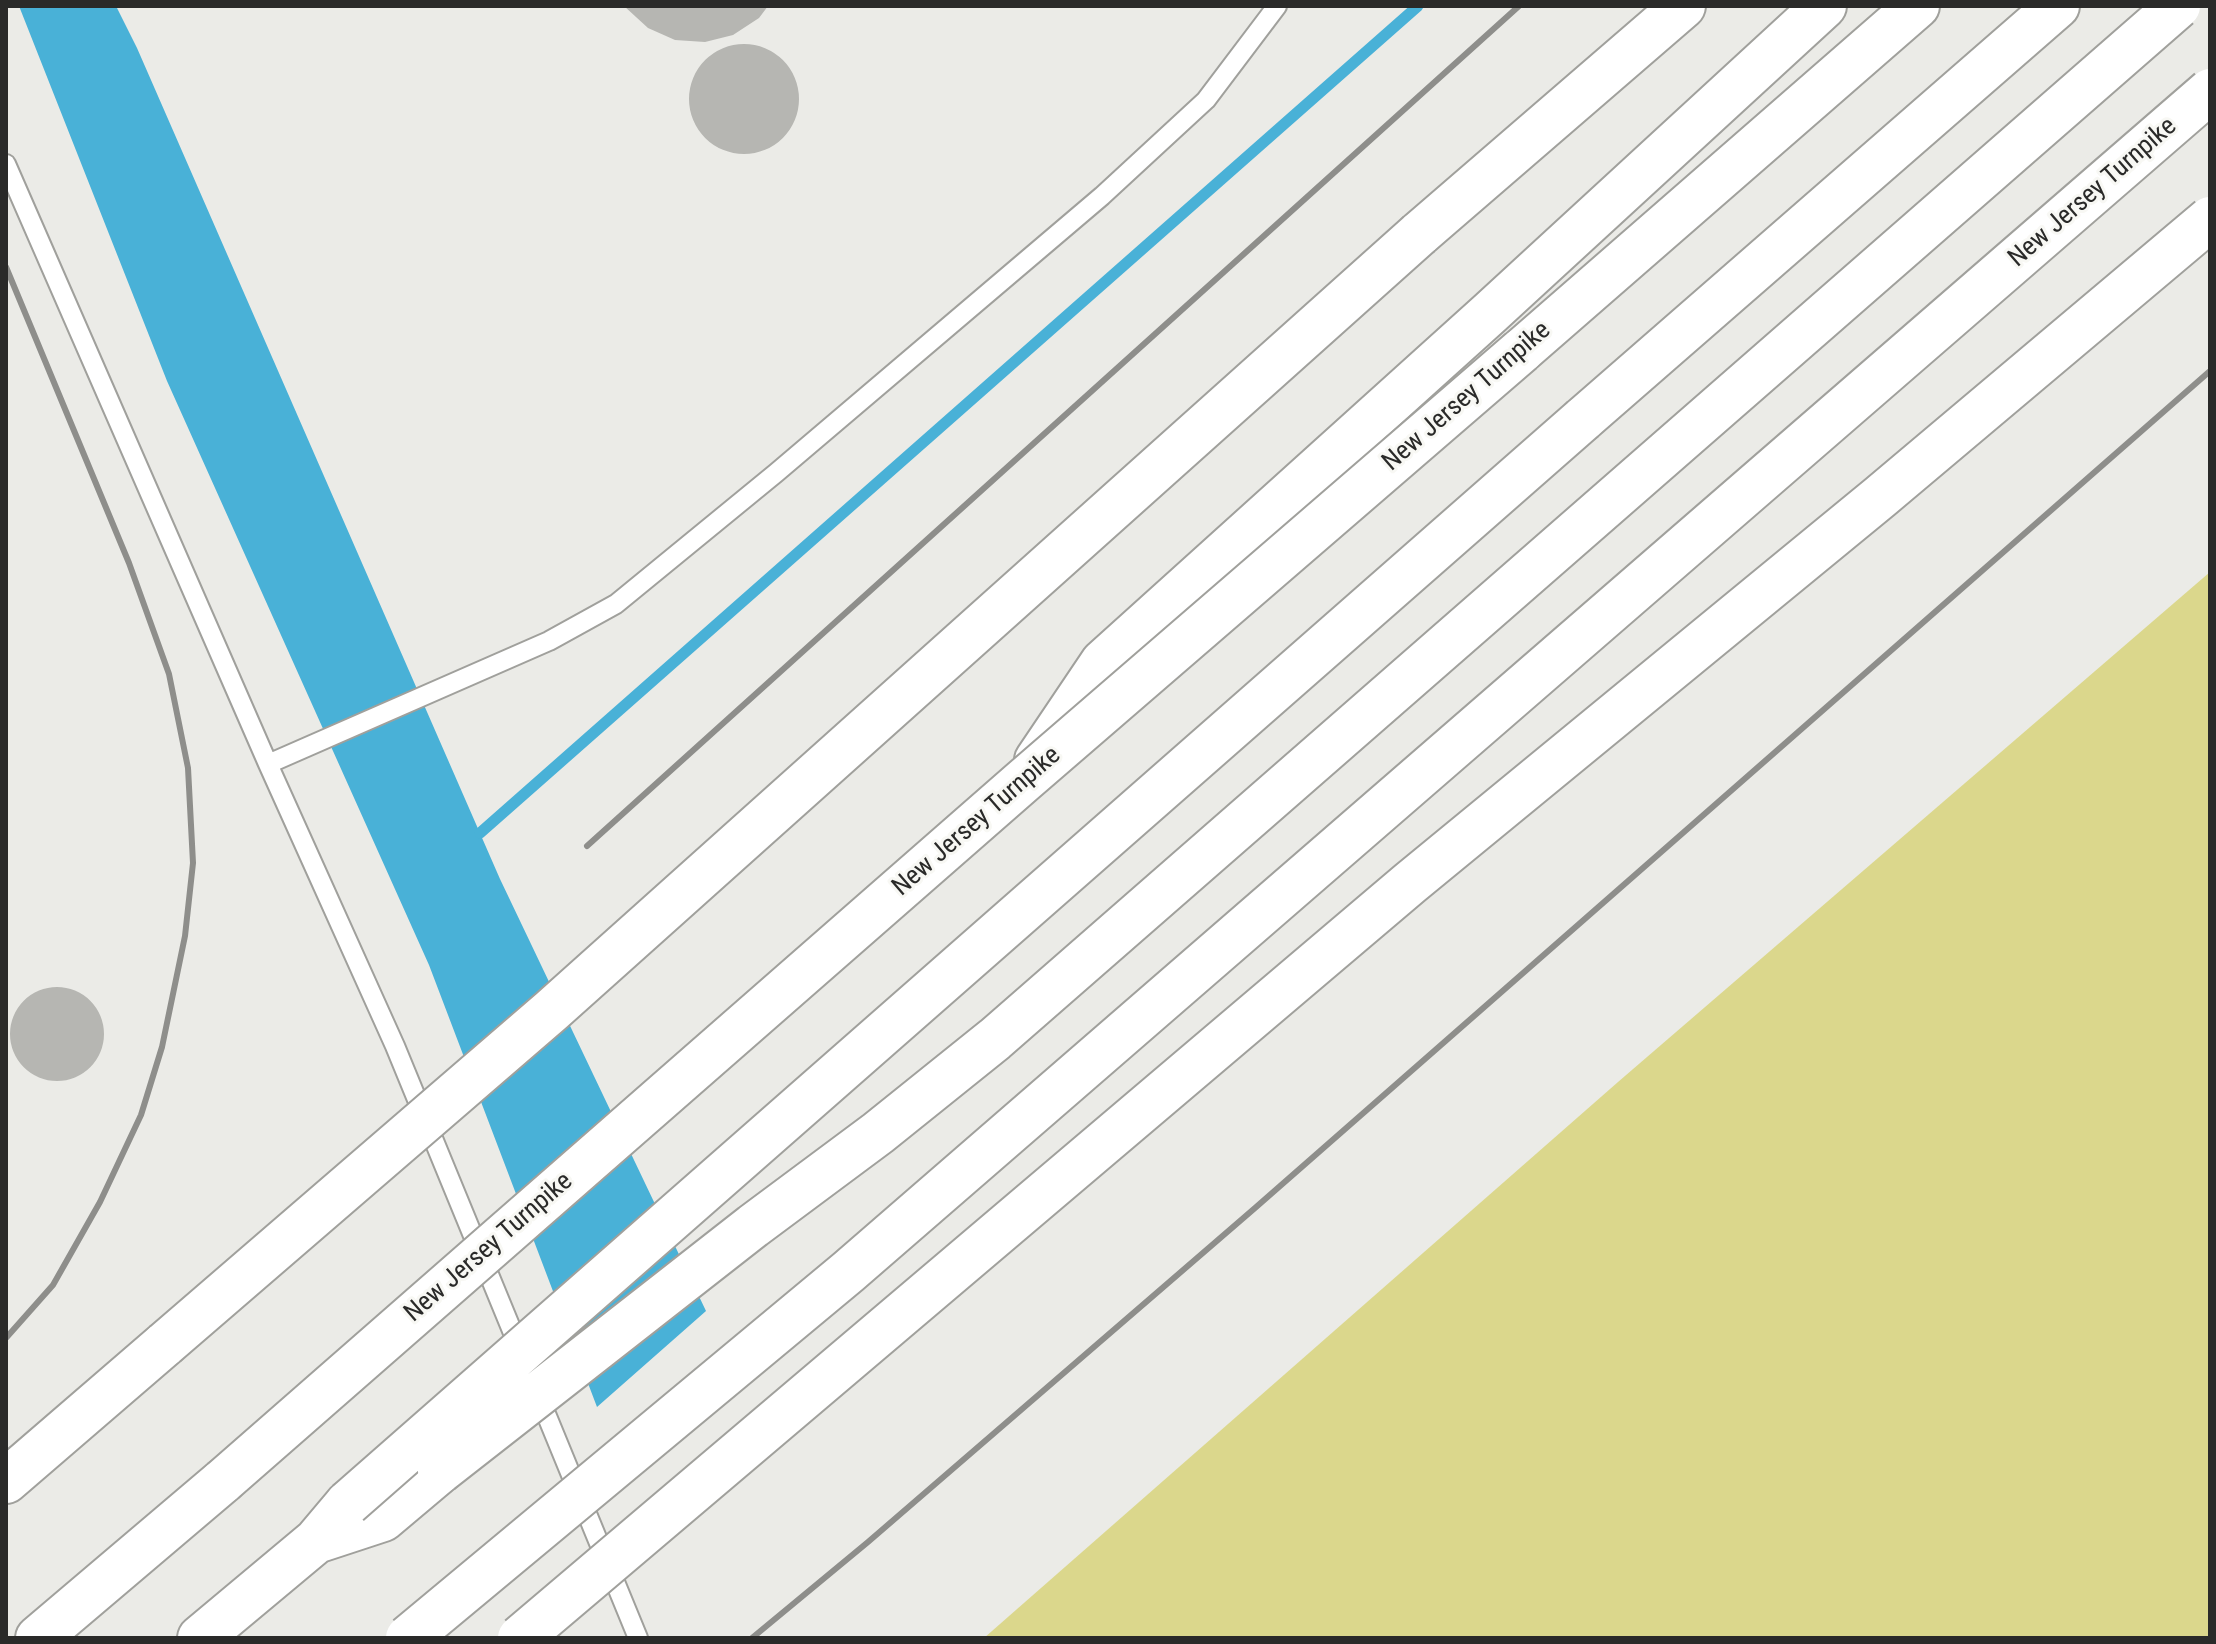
<!DOCTYPE html>
<html>
<head>
<meta charset="utf-8">
<style>
	body { margin:0 }
	#map { position:relative; width:2216px; height:1644px; overflow:hidden; background:#ebebe7; font-family:"Roboto Condensed",sans-serif }
	canvas { display:block }
	.frame { position:absolute; inset:0; border:8px solid #2a2a29; pointer-events:none }
</style>
</head>
<body>
<div id="map">
<canvas width="2216" height="1644"></canvas>
<div class="frame"></div>
</div>
<script>
const g = document.querySelector('canvas').getContext('2d');
g.lineJoin = 'round';
function paint(path, color) { g.fillStyle = color; g.fill(path, 'evenodd'); }
const poly = rows => new Path2D(rows.map(r => 'M' + r).join(''));
function strokePath(path, color, width, dash) { g.strokeStyle = color; g.lineWidth = width; g.lineCap = dash ? 'butt' : 'round'; g.setLineDash(dash || []); g.stroke(path); }
function label(font, color, halo, rows, align = 'center') {
  g.font = font + ' "Roboto Condensed",sans-serif'; g.lineWidth = 6; g.setLineDash([]); g.textBaseline = 'middle'; g.strokeStyle = halo; g.fillStyle = color; for (const [text, x, y, turn = 0] of rows) {
    g.save(); g.translate(x, y); g.rotate((+turn || 0) * Math.PI / 180); g.textAlign = isNaN(turn) ? turn : align; if (halo) g.strokeText(text, 0, 0); g.fillText(text, 0, 0); g.restore();
  }
}
paint(poly([
	[2210,572,2210,1638,984,1638,1618,1082]
]), '#dbd78c');
paint(poly([
	[19,6,116,6,137,48,500,879,706,1311,597,1407,429,965,167,381]
]), '#49b1d7');
strokePath(poly([
	[480,833,1418,6]
]), '#49b1d7', 11);
paint(poly([
	[624,6,768,6,759,18,733,35,705,42,675,40,648,28],
	'689 99a55 55 0 1 1 110 0a55 55 0 1 1-110 0Z',
	'10 1034a47 47 0 1 1 94 0a47 47 0 1 1-94 0Z'
]), '#b6b6b2');
const service = poly([
	[6,164,268,764,395,1046,520,1350],
	[268,764,549,641,616,604,776,473,1102,196,1206,100,1277,6],
	[537,1392,638,1638]
]);
const motorway = poly([
	[1419,234,1683,6],
	[1521,351,1917,6],
	[1583,419,2057,6],
	[1037,760,1103,662,1490,313,1824,6],
	[6,1481,165,1344],
	[316,1541,383,1519,440,1471],
	[38,1638,223,1481],
	[200,1638,316,1541,348,1503]
]);
strokePath(service, '#a0a09c', 22);
strokePath(motorway, '#a0a09c', 48);
strokePath(service, '#fff', 18);
strokePath(motorway, '#fff', 44);
strokePath(poly([
	[6,267,129,563,169,674,188,768,193,863,185,936,162,1047,141,1115,100,1202,53,1285,6,1338],
	[587,846,1519,6],
	[752,1638,868,1542,1255,1208,2210,371]
]), '#8e8e8b', 6);
const motorwayBridge = poly([
	[165,1344,551,1011,1419,234],
	[440,1471,753,1226,878,1133,995,1039,2178,6],
	[223,1481,1022,782,1521,351],
	[348,1503,1583,419],
	[408,1638,848,1272,2210,91],
	[520,1638,1410,883,1880,497,2210,219]
]);
strokePath(motorwayBridge, '#a0a09c', 48, []);
strokePath(motorwayBridge, '#fff', 44);
label('26px', '#2a2a29', '#f8f8f4', [
	["New Jersey Turnpike",2093,193,-41],
	["New Jersey Turnpike",1467,397,-41],
	["New Jersey Turnpike",977,822,-41],
	["New Jersey Turnpike",489,1248,-41]
]);
</script>
</body>
</html>
